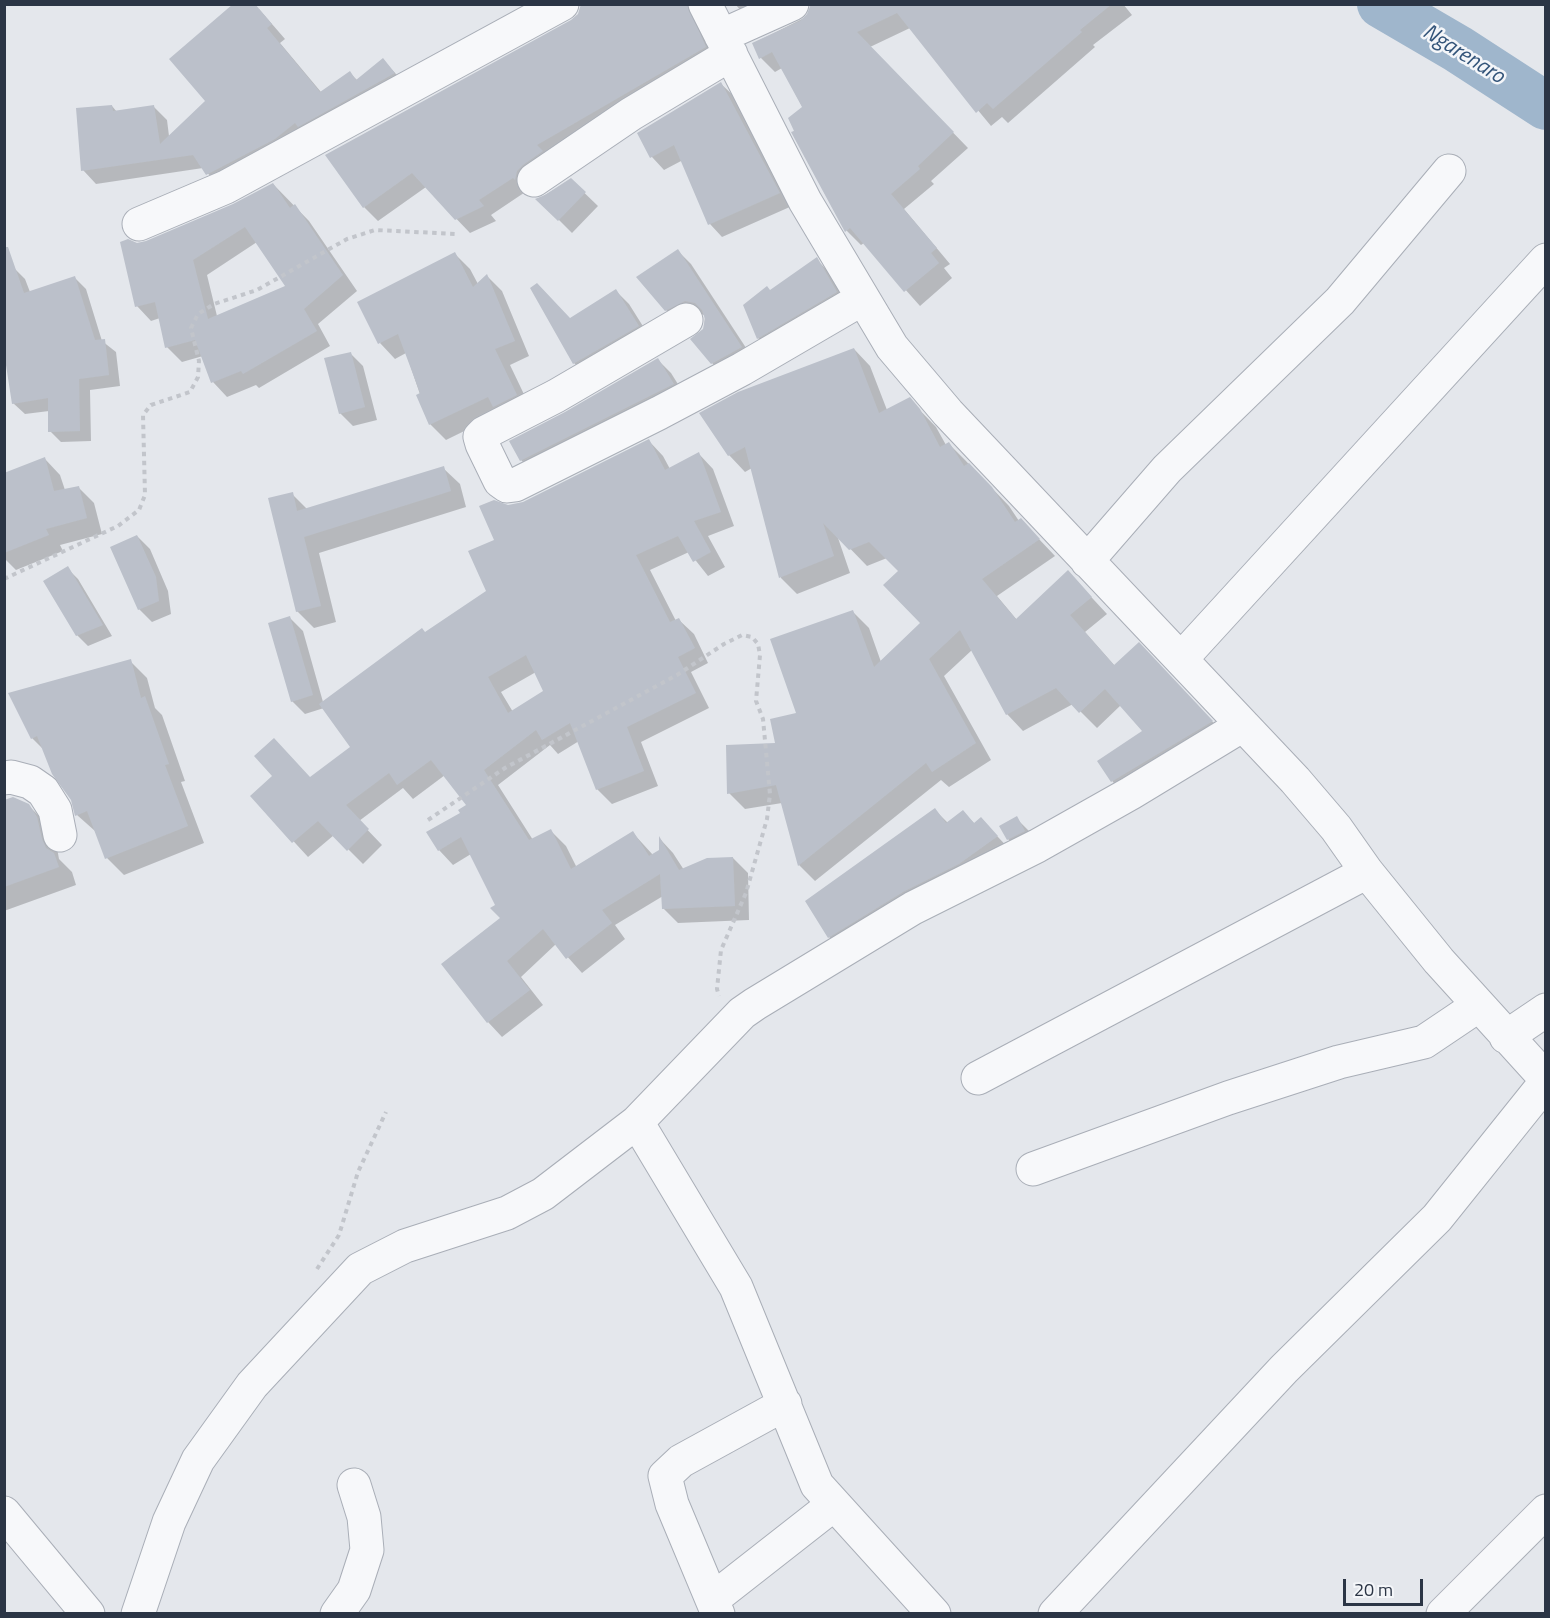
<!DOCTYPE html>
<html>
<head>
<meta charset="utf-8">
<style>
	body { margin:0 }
	#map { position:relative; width:1550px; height:1618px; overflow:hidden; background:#e4e7ec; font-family:"Titillium Web",sans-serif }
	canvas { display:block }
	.frame { position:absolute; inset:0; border:6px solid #2b3545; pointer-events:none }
	.scale { position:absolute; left:1343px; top:1579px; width:80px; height:27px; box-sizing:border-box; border:3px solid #2b3545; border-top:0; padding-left:8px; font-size:18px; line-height:21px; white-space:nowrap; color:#2b3545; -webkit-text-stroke:4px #f4f6f9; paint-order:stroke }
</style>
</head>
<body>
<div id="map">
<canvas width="1550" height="1618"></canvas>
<div class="frame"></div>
<div class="scale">20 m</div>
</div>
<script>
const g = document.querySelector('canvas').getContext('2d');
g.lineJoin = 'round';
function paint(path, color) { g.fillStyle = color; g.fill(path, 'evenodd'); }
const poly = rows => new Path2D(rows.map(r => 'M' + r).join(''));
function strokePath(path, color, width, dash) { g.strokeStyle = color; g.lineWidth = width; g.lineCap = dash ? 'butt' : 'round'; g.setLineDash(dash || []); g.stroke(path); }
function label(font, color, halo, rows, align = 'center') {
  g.font = font + ' "Titillium Web",sans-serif'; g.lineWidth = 5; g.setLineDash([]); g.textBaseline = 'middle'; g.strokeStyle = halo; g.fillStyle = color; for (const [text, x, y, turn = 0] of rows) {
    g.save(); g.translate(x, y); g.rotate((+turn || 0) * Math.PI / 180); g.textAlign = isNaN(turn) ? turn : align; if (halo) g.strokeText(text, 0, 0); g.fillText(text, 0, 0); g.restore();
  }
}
paint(poly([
	[582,4,694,4,719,62,491,215,496,221,470,233,426,187,378,221,364,207,572,22,579,15],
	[735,4,791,4,751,22],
	[812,4,1123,4,1132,15,1093,45,1095,47,1008,123,1002,117,991,126,910,28,870,47,968,148,931,181,934,184,904,209,950,264,944,268,952,278,920,306,864,243,861,245,847,231,793,133,803,108,782,68,775,72,761,58,754,43,808,16],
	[259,9,285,39,280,43,321,92,350,73,358,81,383,60,408,87,221,188,203,168,96,184,83,170,112,106,117,112,153,106,167,120,169,136,207,102],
	[721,84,734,96,792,206,722,237,710,224,683,160,664,170,652,157,639,133],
	[571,180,598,206,572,233,538,199],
	[273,184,309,221,357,291,318,324,330,346,259,388,256,385,227,397,213,382,203,356,182,362,167,347,160,318,151,321,137,306,137,244,147,243,234,206],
	[257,242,287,287,217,316,207,275],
	[678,251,691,264,754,360,725,376,712,363,704,330,705,315,699,314,679,323,666,310],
	[455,254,470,269,478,284,487,276,502,291,529,356,510,365,532,411,501,413,446,440,430,424,406,353,395,359,380,343],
	[816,259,829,272,849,305,771,351,758,338,771,292],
	[14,268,25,279,30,292,75,278,86,289,102,341,116,352,120,386,90,390,91,441,61,442,50,431,49,411,25,414,13,403],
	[532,288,570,320,616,291,629,304,651,339,587,376,574,363],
	[854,349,870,366,887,410,909,399,936,427,946,445,949,444,965,460,1009,506,1019,521,1021,520,1055,556,997,596,1017,620,1068,572,1107,614,1085,632,1115,666,1155,661,1228,738,1129,798,1113,782,1099,761,1144,731,1121,705,1097,728,1073,704,1023,731,1007,714,972,650,944,676,991,760,949,787,941,780,815,881,799,865,782,803,745,809,729,793,777,744,798,714,853,612,869,628,881,662,922,623,900,571,887,558,867,566,837,535,850,573,797,594,781,578,752,468,745,472,729,455],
	[350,353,363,366,377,420,353,426,340,413],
	[658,360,671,373,686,397,534,473,521,460,511,442,566,414],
	[649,441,663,456,670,469,699,454,713,469,734,526,708,536,725,567,708,576,689,552,650,570,676,621,679,620,694,634,708,663,691,672,709,708,641,742,658,786,612,804,597,789,579,741,558,754,550,745,498,785,533,840,551,831,566,846,577,868,633,833,653,855,661,850,661,840,673,853,684,870,733,858,748,873,749,920,678,923,663,908,663,896,615,925,625,939,582,973,556,944,521,977,543,1005,502,1037,488,1022,502,918,471,854,453,865,439,850,468,805,445,775,413,799,403,788,359,821,382,845,363,864,334,835,308,857,252,796,275,776,310,779,353,747,324,708,305,714,292,701,290,618,303,631,323,702,488,592,496,541,508,506,524,503],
	[536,672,545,691,513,712,501,692],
	[45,459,60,475,65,490,78,487,94,503,102,534,60,545,63,551,16,570,4,558,4,475],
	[443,468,460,484,466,507,319,553,336,622,314,628,297,611,292,494,308,510],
	[137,536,150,549,168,591,171,614,152,622,139,609],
	[67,568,78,579,112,636,88,646,77,635],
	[130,661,147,678,155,708,162,715,185,781,181,782,204,843,124,875,107,858,95,831,77,815,72,800,43,749,32,738],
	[13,799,28,805,47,824,55,837,59,859,72,872,76,885,4,911,4,802],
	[935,810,948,823,963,812,975,824,981,819,1015,855,848,955,829,937],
	[1016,818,1029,831,1037,844,1021,852,1008,839]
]), '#0003');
strokePath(poly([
	[1381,4,1458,49,1546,106]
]), '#9fb6cc', 48);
paint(poly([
	[233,4,255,4,272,24,267,28,320,92,350,71,356,80,383,58,395,73,298,127,295,123,275,139,206,175,193,155,81,171,76,108,112,105,113,111,154,105,160,144,205,101,169,59],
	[581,4,687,4,706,47,537,145,543,151,523,165,517,171,515,180,513,178,479,200,484,206,455,220,412,173,363,208,325,155,571,20,578,14],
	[811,4,1112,4,1080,30,1082,32,993,109,987,103,976,113,897,13,857,32,954,132,918,166,920,169,891,194,937,248,931,253,939,263,904,292,850,228,845,232,791,132,794,131,788,118,802,107,772,52,759,59,752,43,800,21,807,14],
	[721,82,780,193,708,225,674,145,650,158,637,133],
	[571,178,586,192,558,221,535,199,545,195],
	[273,183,290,208,295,204,343,275,304,309,317,331,243,374,241,371,211,383,195,340,165,348,155,302,135,307,120,242,128,239,137,243,146,241,233,204],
	[245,227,285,286,208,319,193,260],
	[4,247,8,247,24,293,75,276,95,340,105,339,109,375,79,379,80,431,48,432,48,398,12,404,4,352],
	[678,249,742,347,711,364,690,339,703,329,705,319,702,310,695,303,685,301,665,311,636,277],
	[455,252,473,287,487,274,515,341,495,349,517,395,493,407,488,397,429,425,416,395,420,393,398,334,378,344,357,302],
	[817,257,837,292,757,339,743,305,767,286,770,290],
	[537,283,570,318,616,289,639,326,573,364,530,288],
	[854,348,879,413,910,397,920,409,940,447,949,442,964,466,969,463,992,487,1015,522,1021,518,1040,539,982,579,1016,619,1068,570,1092,597,1070,615,1114,665,1139,642,1213,721,1111,782,1097,761,1142,731,1105,689,1079,713,1056,688,1006,715,960,630,929,659,976,743,932,772,926,763,798,866,776,785,727,794,726,745,775,743,770,719,796,713,770,639,853,610,874,667,920,623,883,585,898,571,869,542,849,550,823,523,834,556,779,578,745,447,728,456,699,413,738,392],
	[351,352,365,407,339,414,324,358],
	[658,358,674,384,520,461,509,441,565,412],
	[649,439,665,470,699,452,721,512,694,521,711,552,693,562,678,536,636,555,670,622,679,618,695,648,678,657,696,693,627,727,644,771,596,790,570,723,542,740,536,730,484,770,529,840,551,829,571,869,633,831,649,856,659,850,659,836,679,870,707,858,733,857,735,906,662,909,660,874,602,910,612,923,566,959,543,929,507,961,530,990,487,1023,441,964,500,918,490,908,495,905,461,837,438,851,426,832,460,813,458,810,466,805,431,760,397,785,389,773,346,805,369,829,347,851,318,821,292,843,250,796,272,776,254,756,274,738,310,777,350,747,319,704,422,628,425,632,486,591,468,551,494,540,479,506,494,500,508,505,523,502],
	[526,655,543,691,508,713,488,677],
	[45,457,54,491,79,486,87,518,46,529,49,535,4,553,4,473],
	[444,466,451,491,304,537,321,606,296,612,268,498,293,492,297,511],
	[137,535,156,577,159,601,138,610,110,547],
	[68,566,103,625,76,636,43,581],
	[290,616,313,695,291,702,268,623],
	[131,659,141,698,145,696,169,764,165,765,188,826,105,859,87,811,75,816,71,800,52,774,37,736,31,739,8,693],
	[13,797,29,804,37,817,42,839,46,848,54,853,59,867,4,887,4,800],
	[935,808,946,823,963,810,974,823,981,817,998,836,959,864,903,892,828,938,805,901],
	[1017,816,1025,831,1007,840,999,826]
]), '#bbc0ca');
const minor = poly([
	[705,4,805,201,892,347,948,413,1295,780,1336,828,1367,872,1439,961,1546,1079],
	[721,36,792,4],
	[534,180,631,114,731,54],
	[139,224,226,187,562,4],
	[686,320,556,396,484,433,480,437,482,444,500,481,507,486,515,485,659,413,742,369,862,299],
	[1087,561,1167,469,1340,301,1449,171],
	[1181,659,1546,260],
	[4,778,11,777,30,782,43,791,55,810,60,835],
	[1506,1037,1546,1010],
	[978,1078,1367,872],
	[637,1122,736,1287,817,1485,934,1614],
	[1033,1169,1228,1098,1339,1062,1424,1042,1479,1005],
	[4,1513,88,1614],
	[713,1599,833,1505],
	[138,1614,169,1522,198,1460,252,1385,360,1269,405,1246,507,1213,543,1194,637,1122,742,1013,755,1004,913,908,1037,846,1131,793,1243,725],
	[337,1614,354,1590,367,1550,364,1517,354,1485],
	[718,1614,672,1504,665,1476,681,1461,785,1404],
	[1055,1614,1284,1369,1437,1218,1546,1082],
	[1443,1614,1546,1511]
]);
strokePath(minor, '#a9aeb7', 35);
strokePath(poly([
	[4,579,118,526,139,510,145,495,143,415,151,405,190,392,198,377,199,361,191,328,198,314,214,304,257,290,347,239,375,230,457,234],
	[428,820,505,768,677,675,724,644,742,635,752,637,758,644,760,655,756,701,763,719,770,794,767,819,746,893,721,950,717,989,719,996],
	[317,1269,339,1235,358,1172,386,1112]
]), '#c2c5cb', 4, [4.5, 4.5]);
strokePath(minor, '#f7f8fa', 33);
label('italic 22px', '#34557a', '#f4f6f9', [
	["Ngarenaro",1463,55,32]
]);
</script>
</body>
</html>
